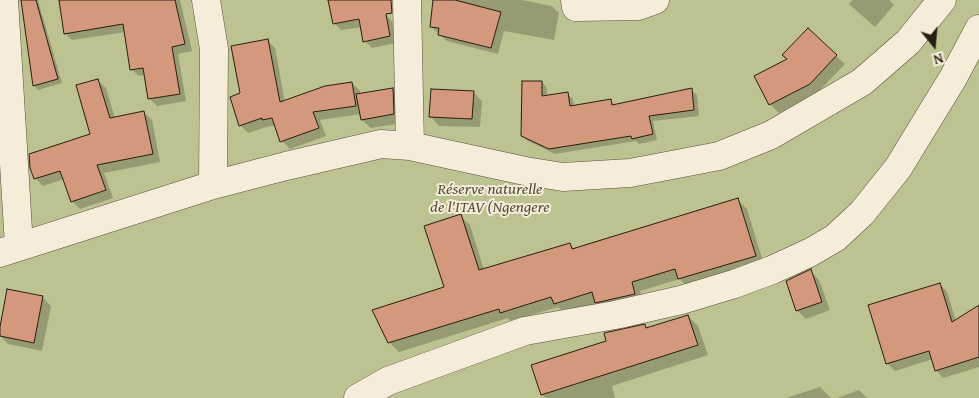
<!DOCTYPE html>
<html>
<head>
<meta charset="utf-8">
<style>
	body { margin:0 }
	#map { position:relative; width:979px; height:398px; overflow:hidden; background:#f0e1c4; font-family:"Gentium Book Plus",serif }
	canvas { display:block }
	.north { position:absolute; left:909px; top:20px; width:50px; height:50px; -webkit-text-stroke:4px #f5ecd9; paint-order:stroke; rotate:163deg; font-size:14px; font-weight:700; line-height:20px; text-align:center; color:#291e14 }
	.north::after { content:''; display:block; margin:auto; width:18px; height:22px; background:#291e14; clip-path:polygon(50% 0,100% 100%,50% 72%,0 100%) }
</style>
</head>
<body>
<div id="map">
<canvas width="979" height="398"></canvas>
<div class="north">N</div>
</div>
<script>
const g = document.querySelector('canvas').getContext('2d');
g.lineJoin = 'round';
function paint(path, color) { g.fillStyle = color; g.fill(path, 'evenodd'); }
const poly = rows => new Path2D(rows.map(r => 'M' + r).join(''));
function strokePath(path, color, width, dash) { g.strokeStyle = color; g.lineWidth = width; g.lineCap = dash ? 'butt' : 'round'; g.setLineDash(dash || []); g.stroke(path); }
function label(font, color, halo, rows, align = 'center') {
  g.font = font + ' "Gentium Book Plus",serif'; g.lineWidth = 4; g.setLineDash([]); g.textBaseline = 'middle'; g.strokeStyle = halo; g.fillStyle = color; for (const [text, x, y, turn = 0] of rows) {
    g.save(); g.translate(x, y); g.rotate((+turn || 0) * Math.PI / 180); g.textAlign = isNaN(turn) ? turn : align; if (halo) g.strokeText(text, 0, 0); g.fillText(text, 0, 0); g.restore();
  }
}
paint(poly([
	[0,0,979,0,979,398,0,398]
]), '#bdc291');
paint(poly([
	[22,0,38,0,62,83,38,90,34,86],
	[60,0,180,0,192,51,178,54,186,101,157,106,149,98,145,75,139,76,131,69,126,32,72,40,65,33],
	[329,0,384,0,387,16,392,21,396,43,372,48,365,41,362,27,341,30,334,23],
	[434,0,522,0,552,6,559,13,554,40,504,31,498,54,447,41,431,27],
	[852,0,889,0,894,5,875,27,849,4],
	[267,40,275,48,285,102,352,83,360,91,360,95,393,89,401,98,402,123,371,128,362,120,361,114,320,120,326,136,290,149,282,141,276,126,270,126,248,133,240,125,241,94],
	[836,56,845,64,818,92,779,113,770,104,788,60],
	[98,81,106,88,115,118,144,113,152,120,160,162,104,173,113,198,80,209,72,201,64,179,43,186,35,178,92,135],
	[542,82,547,88,547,97,567,94,573,99,574,107,611,101,616,106,691,90,697,95,699,116,653,121,657,140,639,144,636,141,555,154,528,141,522,135],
	[473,92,482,101,480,127,439,126,431,117],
	[738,200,747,209,764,265,689,288,680,279,640,291,644,303,605,311,597,303,564,313,558,307,510,321,508,318,399,352,389,342,446,288,460,216,470,225,484,270,570,244,575,250],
	[810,271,819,280,830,310,806,319,797,310],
	[940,284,947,292,956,321,979,307,979,367,943,378,936,370,933,359,895,371,887,363],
	[42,297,51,306,42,351,8,344,0,336,0,333],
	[688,316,698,326,708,355,612,386,615,398,546,398,542,395,533,366,608,342,644,326,648,329],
	[820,387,831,398,786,398],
	[859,390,867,398,837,398]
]), '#0003');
const building = poly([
	[21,0,36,0,58,79,33,86,21,0],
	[59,0,175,0,185,44,172,47,180,94,148,99,143,68,130,70,123,24,64,34,59,0],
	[328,0,391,0,392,13,386,14,390,36,363,42,359,19,333,24,328,0],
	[433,0,455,0,501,12,491,48,438,35,439,28,430,27,433,0],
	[808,28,837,55,810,84,769,105,754,76,787,59,782,55,808,28],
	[268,39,280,102,325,86,352,82,356,106,313,112,319,128,280,142,272,118,262,120,262,118,239,126,230,97,240,93,231,46,268,39],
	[98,79,110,118,144,111,153,154,97,165,106,190,71,202,60,171,34,179,30,168,29,154,90,134,76,85,98,79],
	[522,81,542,81,542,96,568,92,570,106,611,99,612,105,692,88,694,110,649,116,653,134,632,139,631,136,549,149,521,136,522,81],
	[393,88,394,114,361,120,356,94,393,88],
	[431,89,474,91,472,119,429,117,431,89],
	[738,198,756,256,678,279,675,269,632,282,635,294,595,303,592,292,554,304,551,297,500,313,499,309,388,343,372,310,444,287,424,226,461,214,479,270,570,243,572,249,738,198],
	[811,269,822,302,796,311,786,281,811,269],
	[940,283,952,322,979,305,979,357,935,371,929,351,886,364,868,305,940,283],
	[7,289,43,296,34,343,0,336,0,327,7,289],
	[688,315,698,345,541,395,531,365,606,341,604,333,645,324,646,328,688,315]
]);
paint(building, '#d4987d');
strokePath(building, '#291e14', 1);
const minor = poly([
	[4,0,19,246],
	[206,0,214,49,213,185],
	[407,0,410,146],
	[575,0,576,7,638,6,655,0],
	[0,253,213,185,286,166,381,144,410,146,525,171,563,177,630,173,719,156,771,135,862,82,908,42,942,0],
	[358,398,388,381,525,331,615,315,681,300,734,284,772,270,811,252,835,238,862,213,898,168,953,78,979,29]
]);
strokePath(minor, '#5b4f40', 29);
strokePath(minor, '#f5ecd9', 28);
label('italic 16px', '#554f3a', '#f5ecd9', [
	["Réserve naturelle",490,190],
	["de l'ITAV (Ngengere",490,208]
]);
</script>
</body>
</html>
